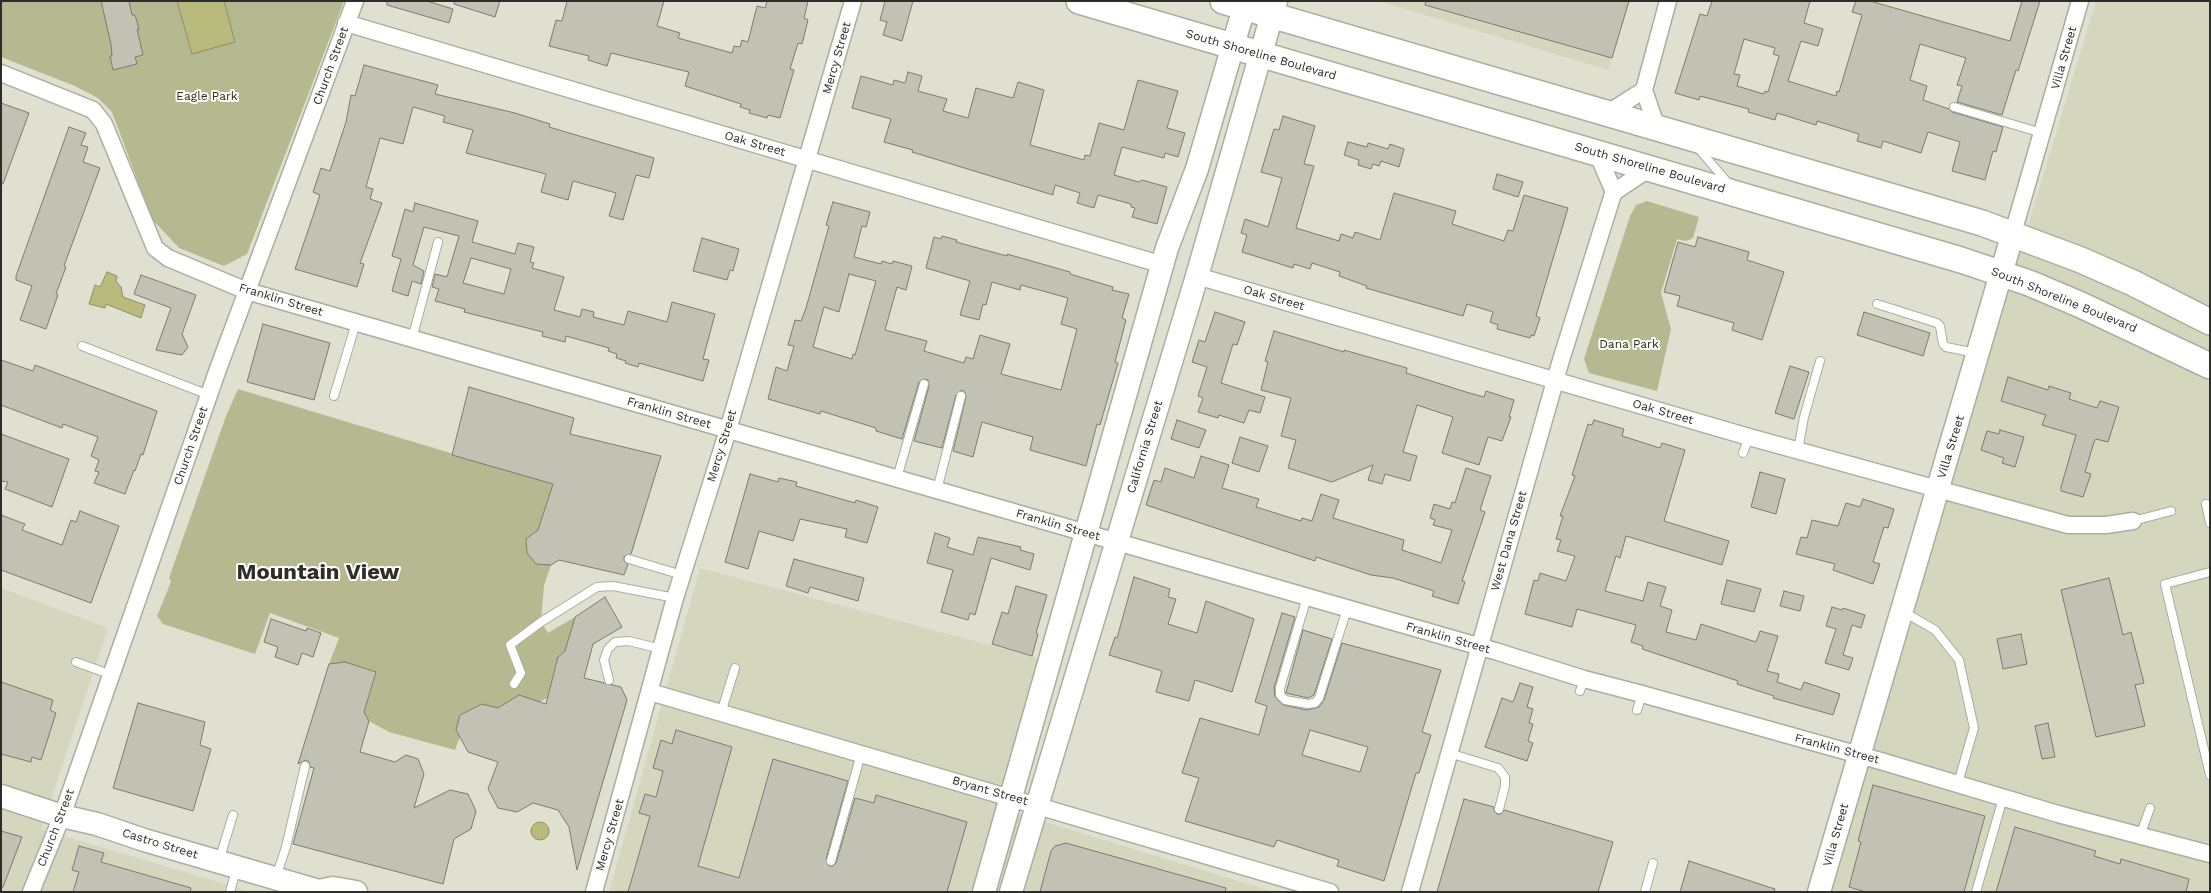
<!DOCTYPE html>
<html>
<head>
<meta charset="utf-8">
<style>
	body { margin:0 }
	#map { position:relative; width:2211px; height:893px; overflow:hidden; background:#dfe0d0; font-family:"Work Sans",sans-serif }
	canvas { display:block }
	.frame { position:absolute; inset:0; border:2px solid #2e2e28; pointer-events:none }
</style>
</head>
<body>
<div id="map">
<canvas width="2211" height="893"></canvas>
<div class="frame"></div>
</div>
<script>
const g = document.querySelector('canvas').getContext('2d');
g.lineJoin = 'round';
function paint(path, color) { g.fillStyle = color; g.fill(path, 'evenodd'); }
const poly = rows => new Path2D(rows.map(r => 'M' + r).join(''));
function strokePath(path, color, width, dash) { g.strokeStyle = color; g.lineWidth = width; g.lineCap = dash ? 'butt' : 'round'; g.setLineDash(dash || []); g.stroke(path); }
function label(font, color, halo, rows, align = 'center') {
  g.font = font + ' "Work Sans",sans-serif'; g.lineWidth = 4; g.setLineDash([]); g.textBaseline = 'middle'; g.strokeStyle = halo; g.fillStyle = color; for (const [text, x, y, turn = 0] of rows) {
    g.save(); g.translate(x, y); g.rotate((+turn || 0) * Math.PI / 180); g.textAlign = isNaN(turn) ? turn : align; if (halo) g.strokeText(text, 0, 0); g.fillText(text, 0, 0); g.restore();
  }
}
paint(poly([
	[1379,1,1629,1,1608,70],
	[2096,1,2210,1,2210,892,1821,892,2003,309],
	[700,568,1042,659,996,807,1274,892,609,892],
	[1,588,108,628,41,829,251,892,1,892]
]), '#d4d6be');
paint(poly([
	[1,1,344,1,247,254,224,266,179,248,152,219,112,112,98,98,75,86,1,57],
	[1647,201,1699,217,1693,238,1686,241,1677,239,1661,293,1671,329,1657,391,1589,373,1584,359,1630,216,1636,205],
	[238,389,553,484,538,530,526,539,527,553,536,564,551,565,544,585,541,622,548,633,575,617,565,651,558,657,547,698,540,702,519,695,498,708,482,704,460,715,456,730,460,737,455,750,389,732,369,721,364,712,376,672,345,662,329,664,339,638,270,613,255,654,163,624,157,616,167,592,171,581,169,578,226,416]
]), '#b6b890');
const water = poly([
	[177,1,224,1,235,42,192,54,177,1],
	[107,272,117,276,116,281,121,287,123,297,145,305,141,318,106,304,105,308,89,304,95,285,100,287,107,272],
	'531 831a9 9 0 1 1 18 0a9 9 0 1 1-18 0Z'
]);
paint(water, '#b9bb7c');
strokePath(water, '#8f9163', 1);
const building = poly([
	[101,1,129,1,132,15,135,15,139,29,137,29,143,55,135,57,137,64,113,70,110,56,112,56,111,44,101,1],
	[387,1,427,1,453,9,449,23,387,5,387,1],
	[454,1,500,1,495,17,454,4,454,1],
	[567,1,664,1,657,26,680,33,678,38,732,53,734,46,740,47,742,40,748,42,757,6,765,8,767,1,808,1,804,18,808,20,802,44,798,43,790,69,794,70,780,118,768,115,767,118,749,113,750,110,740,107,741,104,685,86,689,72,611,53,607,66,588,60,589,56,549,46,556,20,562,21,567,1],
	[885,1,913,1,902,41,883,35,887,22,880,20,885,1],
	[1426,1,1629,1,1612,58,1425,5,1426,1],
	[1712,1,1810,1,1804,23,1823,29,1818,46,1801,41,1788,81,1836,96,1837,91,1839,92,1862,15,1852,12,1856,1,1870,1,2010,41,2022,1,2040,1,2018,71,2016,70,2002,115,1957,102,1962,86,1957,85,1966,58,1920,44,1910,80,1927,86,1923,100,1949,109,1952,112,2003,127,1996,152,1993,151,1985,180,1952,171,1960,142,1928,132,1921,153,1883,141,1881,148,1857,141,1859,134,1817,121,1816,125,1777,113,1775,120,1748,112,1749,109,1700,96,1699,100,1675,93,1700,14,1707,16,1712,1],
	[1744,39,1775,48,1773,54,1779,56,1768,92,1765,91,1764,94,1737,86,1740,75,1734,74,1744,39],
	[364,65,438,85,435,94,515,113,550,124,549,127,654,158,649,178,636,175,623,220,609,216,616,193,573,181,568,200,541,192,546,174,466,153,473,130,443,122,445,116,413,107,403,144,380,138,366,187,373,189,370,199,382,203,360,263,364,264,357,287,295,269,320,195,313,192,321,168,330,171,346,122,351,95,355,96,364,65],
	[908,72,922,76,918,91,947,99,943,111,968,118,976,88,1013,98,1018,82,1044,90,1030,145,1084,160,1085,155,1090,156,1099,123,1124,130,1138,80,1178,91,1167,128,1185,133,1178,157,1165,153,1164,158,1122,147,1114,175,1139,182,1142,180,1167,187,1157,224,1132,217,1135,208,1131,207,1131,204,1098,195,1094,208,1077,203,1080,193,1055,185,1053,195,912,152,913,150,884,142,891,119,852,108,861,76,893,85,894,80,905,83,908,72],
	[1,103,29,113,3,184,1,183,1,103],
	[1283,116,1315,126,1304,164,1314,166,1296,228,1339,241,1341,234,1353,238,1355,232,1380,240,1394,193,1456,211,1452,224,1504,241,1508,230,1513,231,1524,195,1568,208,1536,316,1540,318,1534,336,1531,335,1530,338,1497,329,1498,325,1490,322,1493,312,1467,304,1463,316,1366,288,1367,286,1339,276,1340,272,1312,263,1310,269,1294,264,1293,268,1242,252,1247,235,1241,233,1245,219,1268,227,1282,178,1261,172,1274,129,1279,130,1283,116],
	[69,127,86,133,81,145,88,147,83,162,100,168,64,266,66,267,56,294,58,295,46,329,20,320,32,286,16,280,16,276,69,127],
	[1348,142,1367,147,1368,143,1388,149,1390,144,1404,149,1399,167,1381,161,1379,166,1373,164,1371,169,1358,165,1359,160,1344,155,1348,142],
	[1497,174,1523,182,1518,197,1493,189,1497,174],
	[833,202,870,212,866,227,862,226,854,257,881,264,882,261,892,264,893,261,912,266,906,290,897,287,885,330,927,341,924,351,964,363,966,357,973,359,980,335,1010,344,1001,374,1061,390,1077,329,1061,324,1068,298,1021,285,1020,290,992,282,986,305,983,304,979,320,960,315,970,281,926,268,934,237,941,239,942,236,957,240,956,242,1007,256,1007,254,1070,272,1070,274,1113,287,1112,290,1129,294,1122,318,1126,320,1115,362,1118,363,1100,425,1097,424,1086,466,1030,450,1033,437,982,422,973,457,953,451,966,397,965,392,962,390,956,395,942,448,914,441,929,386,928,380,925,379,919,382,902,439,876,431,876,428,821,411,820,414,768,399,776,367,787,371,794,346,788,345,795,320,801,321,806,308,829,226,826,225,833,202],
	[849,274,876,281,855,355,853,354,852,359,813,347,824,307,839,312,849,274],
	[415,203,478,221,472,242,515,254,518,243,534,247,530,262,534,263,532,268,564,277,554,310,580,317,582,309,594,312,593,317,624,325,628,311,667,322,672,302,715,314,703,359,709,360,703,381,639,363,638,367,625,363,626,361,616,358,617,354,608,351,609,348,566,336,565,342,542,336,543,332,464,312,465,309,435,301,439,289,432,287,435,274,447,277,459,236,424,227,413,265,424,271,421,284,412,281,408,296,392,291,401,259,392,256,405,209,413,212,415,203],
	[471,258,511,269,504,294,463,283,471,258],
	[1698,237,1749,252,1747,260,1784,272,1762,340,1732,330,1734,323,1677,306,1680,296,1664,292,1678,242,1695,247,1698,237],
	[702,238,739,249,733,271,730,270,727,280,693,271,702,238],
	[141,275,196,295,182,334,188,347,182,355,156,350,171,308,134,294,141,275],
	[1215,312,1245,322,1237,345,1233,344,1221,383,1265,397,1260,413,1249,410,1244,423,1219,415,1218,418,1198,412,1203,398,1198,396,1207,367,1192,362,1199,340,1205,342,1215,312],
	[1864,312,1930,333,1923,356,1857,335,1864,312],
	[263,324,330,343,314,400,247,382,263,324],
	[1274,331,1344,352,1344,350,1407,368,1406,373,1466,392,1484,397,1486,391,1514,400,1509,417,1511,417,1502,441,1488,437,1479,465,1442,453,1453,417,1417,405,1403,452,1417,456,1410,481,1385,474,1382,484,1368,480,1373,465,1332,482,1288,468,1296,440,1281,436,1291,398,1261,390,1268,362,1265,361,1274,331],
	[1,360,33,371,35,365,157,411,143,455,141,454,135,471,134,470,125,494,94,483,99,472,95,471,99,460,91,456,98,437,63,424,62,428,1,405,1,360],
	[1790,366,1809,372,1794,419,1775,413,1790,366],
	[2008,377,2048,390,2049,386,2071,393,2069,399,2097,408,2100,401,2119,407,2108,442,2096,439,2094,442,2085,472,2091,474,2083,497,2061,491,2061,487,2076,435,2042,425,2046,415,2001,401,2008,377],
	[469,387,574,418,570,434,661,456,631,554,624,557,624,561,628,564,624,575,559,560,551,565,536,564,527,553,526,539,538,530,553,484,452,455,469,387],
	[1177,420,1206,430,1199,448,1171,439,1177,420],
	[1594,420,1624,429,1622,436,1660,448,1662,443,1685,450,1664,521,1729,541,1722,565,1626,536,1620,558,1616,556,1605,591,1643,601,1648,582,1666,587,1660,606,1672,610,1666,632,1696,640,1701,624,1756,642,1760,631,1778,636,1767,671,1779,674,1777,682,1801,690,1804,682,1840,694,1833,715,1773,698,1774,696,1737,684,1738,681,1642,649,1643,646,1631,642,1636,625,1577,609,1572,627,1525,614,1534,580,1538,581,1540,573,1566,581,1575,556,1557,551,1561,540,1556,539,1563,516,1560,516,1575,476,1572,475,1588,424,1592,425,1594,420],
	[2000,430,2024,437,2015,467,2002,463,2004,458,1981,450,1987,431,1999,434,2000,430],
	[1,434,69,459,52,507,5,489,8,482,1,481,1,434],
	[1240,437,1268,446,1259,472,1232,463,1240,437],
	[1201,456,1229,465,1222,488,1259,499,1256,507,1301,521,1302,518,1312,521,1321,494,1339,500,1333,518,1404,540,1402,550,1441,563,1452,530,1433,525,1435,520,1430,518,1434,504,1450,509,1452,502,1455,503,1466,468,1491,476,1480,510,1485,512,1462,581,1465,582,1458,604,1432,596,1434,591,1393,578,1371,575,1316,557,1315,561,1146,505,1154,480,1161,482,1165,468,1194,478,1201,456],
	[1760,472,1785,479,1776,514,1751,507,1760,472],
	[750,474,778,482,779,478,797,482,796,486,855,503,856,500,878,507,867,543,845,537,847,529,800,519,793,541,759,531,748,569,725,562,750,474],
	[1863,499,1894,509,1888,528,1884,527,1873,562,1880,564,1873,584,1833,570,1835,564,1796,554,1801,537,1807,538,1812,520,1838,526,1846,503,1860,507,1863,499],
	[80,511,119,526,91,603,1,570,1,515,25,524,22,530,62,545,71,520,76,522,80,511],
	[935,533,950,538,947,547,973,555,978,537,1021,547,1020,550,1034,554,1030,570,991,558,975,615,970,613,968,620,941,612,953,570,927,563,935,533],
	[794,559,864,578,858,601,810,587,808,593,786,586,794,559],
	[1134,577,1170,589,1168,597,1176,599,1168,624,1197,633,1206,601,1254,619,1232,692,1195,680,1189,701,1156,692,1162,671,1109,655,1115,637,1117,638,1134,577],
	[2109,578,2123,635,2131,632,2144,683,2135,685,2145,726,2096,737,2061,590,2109,578],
	[1727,580,1761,589,1754,612,1721,604,1727,580],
	[1016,586,1047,595,1036,633,1038,634,1032,656,992,644,1002,612,1008,614,1016,586],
	[1784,591,1804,596,1800,611,1780,606,1784,591],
	[605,597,622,627,593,644,584,678,621,687,627,700,577,870,569,827,558,810,533,803,517,812,498,808,488,789,498,762,468,752,456,730,460,715,482,704,498,708,519,695,546,704,558,657,565,651,575,617,605,597],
	[1832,607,1842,610,1843,608,1865,615,1861,628,1852,625,1843,655,1853,658,1849,670,1825,663,1836,629,1826,626,1832,607],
	[1282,613,1295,617,1274,688,1275,697,1283,705,1307,710,1319,707,1324,700,1342,643,1441,670,1422,732,1431,735,1419,773,1416,773,1384,881,1337,866,1339,860,1277,840,1274,847,1185,821,1199,778,1182,773,1200,718,1259,735,1267,706,1255,702,1282,613],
	[1310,730,1368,747,1360,772,1302,755,1310,730],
	[271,619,306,631,307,628,321,633,313,657,302,653,298,665,275,657,278,647,264,642,271,619],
	[1303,630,1332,639,1314,695,1308,698,1286,693,1303,630],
	[2021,634,2027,664,2003,669,1997,639,2021,634],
	[345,662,376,672,364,712,369,721,360,752,395,762,406,755,418,759,424,774,414,808,450,790,468,794,476,811,471,829,454,839,443,884,293,844,314,768,310,767,309,762,306,760,298,764,329,664,345,662],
	[1,682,53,700,50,710,56,713,41,760,32,757,31,762,1,754,1,682],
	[1520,683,1533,687,1527,707,1533,709,1529,723,1533,724,1528,741,1533,743,1527,761,1485,747,1502,698,1513,702,1520,683],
	[138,703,205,722,200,745,211,749,193,811,113,788,138,703],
	[2048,723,2055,757,2042,759,2035,726,2048,723],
	[676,730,732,747,698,866,739,878,773,759,848,781,826,859,829,866,833,866,836,863,855,798,874,803,876,795,967,822,947,892,628,892,650,816,639,813,645,794,656,797,663,771,653,768,661,740,672,744,676,730],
	[1873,785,1985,816,1964,892,1866,892,1849,887,1861,842,1858,841,1873,785],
	[1464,799,1494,807,1494,811,1497,814,1501,814,1504,810,1613,842,1598,892,1437,892,1464,799],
	[2015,827,2096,851,2094,856,2120,864,2121,859,2189,879,2186,892,1996,892,2015,827],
	[1,831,22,837,3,887,1,887,1,831],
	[1066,843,1226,888,1225,892,1040,892,1051,851,1055,846,1066,843],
	[79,846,104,853,101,862,191,888,190,892,73,892,79,872,72,870,79,846],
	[1689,861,1775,889,1774,892,1680,892,1689,861]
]);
paint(building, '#c1c2b3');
strokePath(building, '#7b7c6e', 1);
const service = poly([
	[1954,107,2042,133],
	[1698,148,1728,183],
	[1877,304,1937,323,1940,326,1943,344,1946,347,1976,353],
	[412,339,438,242],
	[82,346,209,395],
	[334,396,356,323],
	[1798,450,1804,417,1820,361],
	[1743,453,1749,437],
	[897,478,924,384],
	[937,490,961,396],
	[2206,504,2210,523],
	[2133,521,2171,511],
	[629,559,682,575],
	[2210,572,2165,584,2210,775],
	[1307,597,1280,688,1280,695,1285,700,1308,704,1315,703,1319,698,1347,609],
	[1904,612,1935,630,1959,660,1974,728,1958,783],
	[76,662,112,675],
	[609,680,604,660,608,649,615,642,629,641,661,649],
	[514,684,521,673,510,645,541,622,597,587,613,586,675,598],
	[1580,691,1584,679],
	[1637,710,1642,694],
	[721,713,735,668],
	[1449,753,1498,768,1505,777,1505,786,1499,809],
	[2140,836,2150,808],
	[219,861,233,815],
	[831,861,861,754],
	[276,877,286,847,305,766],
	[230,892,236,870],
	[1645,892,1653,863],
	[1976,892,2003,798]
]);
const minor = poly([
	[346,23,1163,265],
	[1,73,93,110,104,124,155,248,168,258,247,291,1495,651,1584,679,1642,694,1884,762,2058,814,2210,854],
	[1608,113,1644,90],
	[1657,128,1644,90,1668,1],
	[1614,192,1650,168],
	[2013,233,2080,1],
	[1197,276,1749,437,2068,525,2106,525,2133,521],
	[650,692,1330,892],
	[31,892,62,816,218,369,355,1],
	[594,892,675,598,728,430,853,1],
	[1410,892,1561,360,1612,197,1614,192,1597,153]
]);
const secondary = poly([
	[1,796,62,816,97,824,144,840,319,891,333,888,356,892],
	[984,892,1167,248,1197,169,1246,1],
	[1011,892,1197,276,1276,1],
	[1819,892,2013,233]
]);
const primary = poly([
	[1079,1,1961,260,2029,283,2081,305,2210,366],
	[1223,1,1982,223,2081,260,2133,283,2210,322]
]);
strokePath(service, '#acad9d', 10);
strokePath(minor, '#acad9d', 19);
strokePath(secondary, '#acad9d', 25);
strokePath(primary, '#acad9d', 28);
strokePath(service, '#fff', 8);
strokePath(minor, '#fff', 16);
strokePath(secondary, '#fff', 22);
strokePath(primary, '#fff', 25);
label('12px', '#2e2e28', '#fff', [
	["South Shoreline Boulevard",1261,55,16],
	["Mercy Street",837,58,-74],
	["Villa Street",2064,58,-74],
	["Church Street",331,66,-70],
	["Oak Street",755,144,16],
	["South Shoreline Boulevard",1650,168,16],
	["Oak Street",1274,298,16],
	["Franklin Street",281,300,17],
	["South Shoreline Boulevard",2064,300,22],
	["Oak Street",1663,412,16],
	["Franklin Street",669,413,16],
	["Church Street",191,446,-71],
	["Mercy Street",722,446,-73],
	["California Street",1145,447,-73],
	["Villa Street",1951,447,-73],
	["Franklin Street",1058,525,16],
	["West Dana Street",1509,541,-74],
	["Franklin Street",1448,638,16],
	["Franklin Street",1837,749,15],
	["Bryant Street",990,791,16],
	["Church Street",56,828,-69],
	["Mercy Street",610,835,-74],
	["Villa Street",1836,835,-74],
	["Castro Street",160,844,17]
]);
label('12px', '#2c2c0f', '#fff', [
	["Eagle Park",207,96],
	["Dana Park",1629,344]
]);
label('bold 22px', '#2e2e28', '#fff', [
	["Mountain View",318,573]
]);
</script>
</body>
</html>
